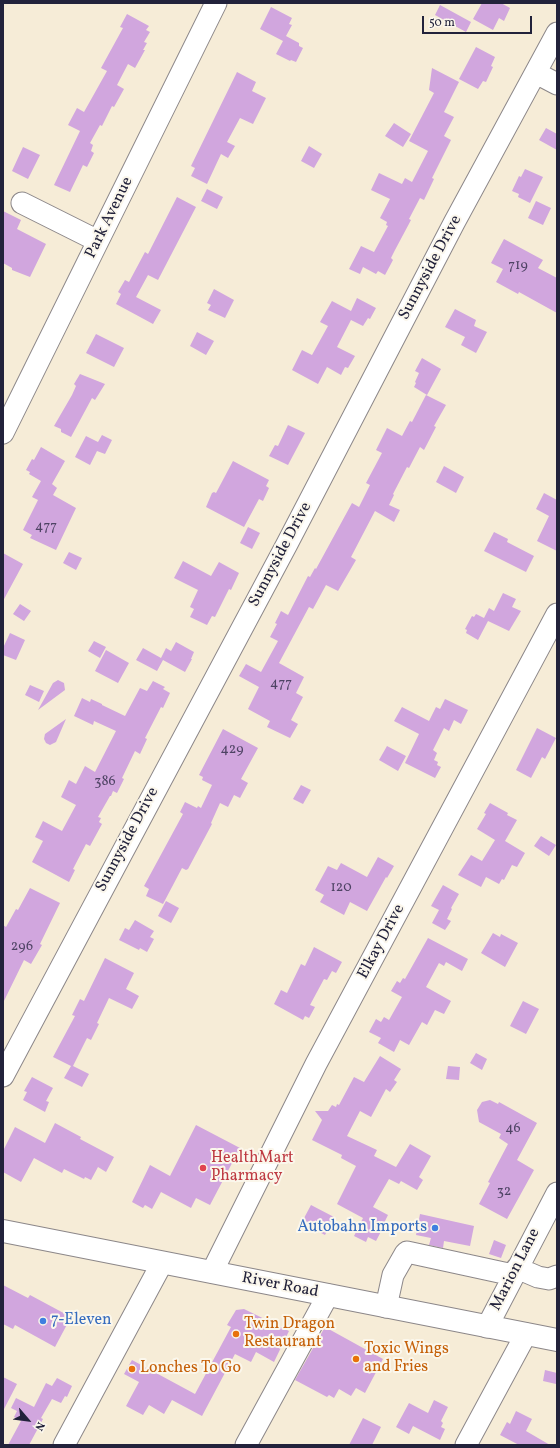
<!DOCTYPE html>
<html>
<head>
<meta charset="utf-8">
<style>
	body { margin:0 }
	#map { position:relative; width:560px; height:1448px; overflow:hidden; background:#f6ecd7; font-family:Vollkorn,serif }
	canvas { display:block }
	.frame { position:absolute; inset:0; border:4px solid #22223b; pointer-events:none }
	.north { position:absolute; left:8px; top:1400px; width:40px; height:40px; -webkit-text-stroke:3px #fbf7ec; paint-order:stroke; rotate:118deg; font-size:11px; font-weight:700; line-height:16px; text-align:center; color:#22223b }
	.north::after { content:''; display:block; margin:auto; width:14px; height:18px; background:#22223b; clip-path:polygon(50% 0,100% 100%,50% 72%,0 100%) }
	.scale { position:absolute; left:422px; top:16px; width:110px; height:18px; box-sizing:border-box; border:2px solid #22223b; border-top:0; padding-left:5px; font-size:12px; line-height:14px; white-space:nowrap; color:#22223b; -webkit-text-stroke:3px #fbf7ec; paint-order:stroke }
</style>
</head>
<body>
<div id="map">
<canvas width="560" height="1448"></canvas>
<div class="frame"></div>
<div class="north">N</div>
<div class="scale">50 m</div>
</div>
<script>
const g = document.querySelector('canvas').getContext('2d');
g.lineJoin = 'round';
function paint(path, color) { g.fillStyle = color; g.fill(path, 'evenodd'); }
const poly = rows => new Path2D(rows.map(r => 'M' + r).join(''));
function strokePath(path, color, width, dash) { g.strokeStyle = color; g.lineWidth = width; g.lineCap = dash ? 'butt' : 'round'; g.setLineDash(dash || []); g.stroke(path); }
function label(font, color, halo, rows, align = 'center') {
  g.font = font + ' Vollkorn,serif'; g.lineWidth = 4; g.setLineDash([]); g.textBaseline = 'middle'; g.strokeStyle = halo; g.fillStyle = color; for (const [text, x, y, turn = 0] of rows) {
    g.save(); g.translate(x, y); g.rotate((+turn || 0) * Math.PI / 180); g.textAlign = isNaN(turn) ? turn : align; if (halo) g.strokeText(text, 0, 0); g.fillText(text, 0, 0); g.restore();
  }
}
paint(poly([
	[482,3,501,3,510,8,504,21,499,18,493,30,473,19],
	[440,5,471,22,466,32,435,15],
	[271,7,292,18,289,24,292,25,286,36,299,43,299,46,303,48,296,62,291,60,290,61,276,54,283,41,260,29],
	[127,14,149,26,146,30,150,32,144,42,147,43,143,50,145,50,135,68,128,64,117,85,124,89,114,107,112,106,102,126,100,125,90,143,93,145,91,151,94,153,87,167,83,165,70,192,54,185,80,131,68,125,77,108,84,112,107,71,101,68,123,28,120,27],
	[476,47,495,57,491,66,493,67,486,82,483,81,478,89,459,79],
	[432,68,459,82,444,112,454,117,444,136,451,140,432,178,434,179,424,200,420,198,409,219,411,220,395,250,391,258,393,260,385,275,378,271,376,274,363,267,360,274,349,269,361,246,374,252,388,226,386,225,387,222,380,218,390,199,371,190,379,173,402,184,405,178,412,182,428,151,409,141,434,93,429,90],
	[237,72,256,82,252,91,266,98,253,124,240,118,227,142,235,146,228,158,221,154,207,184,191,176,195,168,191,166],
	[394,123,411,134,403,147,385,136],
	[546,128,557,134,557,150,539,140],
	[309,146,322,154,314,168,301,161],
	[23,147,40,155,28,179,12,171],
	[525,169,543,177,530,203,518,197,519,194,512,191,519,176,521,177],
	[207,189,223,197,217,209,201,201],
	[177,197,196,207,158,280,148,275,136,297,161,310,153,324,116,304,121,294,118,292,125,280,129,282,145,252,148,254],
	[536,201,551,208,543,225,528,218],
	[3,211,21,220,17,229,46,244,30,277,12,270,12,268,3,263],
	[504,239,543,260,538,268,557,278,557,313,519,292,518,294,496,282,503,269,491,263],
	[214,289,234,300,225,318,208,310,211,305,207,303],
	[357,298,376,308,370,319,368,318,363,326,351,320,337,347,355,356,348,368,345,367,341,375,327,367,318,384,292,370,302,350,312,355,328,326,320,322,332,301,351,311],
	[455,309,476,320,474,326,487,332,476,353,461,345,465,337,445,327],
	[197,332,214,341,206,355,190,346],
	[96,334,124,348,114,367,86,353],
	[422,358,441,369,427,395,414,387,416,383,415,382,419,373,415,371],
	[80,374,105,384,95,400,92,398,71,437,61,432,61,429,54,426,72,395,76,386,74,384],
	[426,395,446,405,434,426,436,427,424,450,420,447,409,468,407,467,393,494,394,495,389,505,400,510,394,522,375,511,351,557,356,560,338,591,326,585,313,609,309,607,279,663,304,677,296,693,303,697,291,720,298,724,290,738,267,727,270,721,248,709,259,687,239,676,246,664,261,672,278,641,270,637,277,624,275,623,281,611,288,615,308,576,310,577,315,568,316,569,352,503,359,507,370,485,366,483,382,453,376,450,387,428,402,436,410,421,412,422],
	[288,425,305,433,288,465,269,456,275,445,278,446],
	[102,435,112,440,105,454,97,451,90,465,75,457,86,436,98,442],
	[41,447,65,461,52,484,57,488,53,495,76,508,56,550,30,538,32,535,23,530,38,500,32,497,41,481,29,474,30,472,26,470,32,459,34,460],
	[233,461,269,480,266,486,269,488,263,501,259,499,244,527,206,507,212,493,214,492,216,493],
	[444,466,464,477,456,493,436,482],
	[544,493,557,500,557,551,537,541,549,516,536,509],
	[248,527,260,533,252,549,240,543],
	[494,532,508,539,507,542,534,556,526,572,484,551],
	[69,552,82,558,76,570,63,563],
	[3,553,23,564,3,601],
	[183,561,211,576,219,562,239,573,231,590,229,589,215,617,212,616,207,625,190,617,194,609,190,607,198,590,174,578],
	[503,593,516,599,512,607,521,611,509,631,488,621,478,640,466,633,467,630,465,629,472,616,474,617,476,614,484,618,489,608,494,611],
	[20,604,31,611,24,621,13,614],
	[10,633,25,640,16,660,3,655,3,648],
	[94,641,106,647,100,658,88,651],
	[176,642,194,652,191,659,192,659,185,672,163,660,157,671,136,660,143,648,161,658,166,648,171,651],
	[106,650,129,663,118,683,95,671],
	[58,680,64,683,65,690,38,710,53,683],
	[153,681,165,687,163,689,170,693,163,708,161,707,145,738,147,739,140,754,135,751,122,778,124,779,117,793,113,791,111,796,110,796,98,817,101,818,99,822,102,824,90,846,86,844,73,869,75,870,69,882,32,862,43,841,35,837,43,821,62,831,76,805,61,797,69,780,76,784,85,766,95,772,116,731,94,721,93,725,74,716,82,698,90,702,91,699,102,704,102,705,125,716,140,688,147,691],
	[30,685,44,691,39,702,25,695],
	[445,699,468,710,461,724,454,720,449,731,444,728,433,750,437,753,434,760,438,762,437,765,441,767,435,778,405,763,419,734,394,721,402,707,429,721,436,707,440,709],
	[66,719,56,742,50,745,46,743,44,739,45,734],
	[537,728,556,738,545,759,542,757,531,778,516,770],
	[223,729,258,748,241,779,248,783,240,798,234,795,228,807,220,803,211,823,212,824,188,869,186,870,182,868,163,904,146,896,149,889,144,886,183,814,180,812,185,802,197,808,198,806,201,808,212,785,202,780,203,777,199,775],
	[387,746,406,756,398,771,379,760],
	[301,785,311,790,303,804,293,799],
	[490,803,508,813,507,815,517,820,505,841,525,853,517,867,512,865,504,880,502,879,499,884,486,877,481,887,458,875,471,855,482,861,495,840,477,829,486,814,484,813],
	[541,836,556,845,549,856,534,846],
	[378,857,394,866,387,878,386,877,367,911,350,902,344,915,320,902,324,895,315,890,328,866,337,870,341,863,367,877],
	[443,885,459,894,451,908,452,909,447,919,451,921,445,930,432,923,439,910,431,906],
	[30,888,60,903,40,944,42,945,31,964,24,960,3,1003,3,925,6,927,16,909,18,910],
	[166,901,179,908,171,923,158,916],
	[135,920,154,931,150,937,154,939,147,952,140,948,139,950,119,940,125,928,129,930],
	[493,933,500,937,501,934,518,943,505,967,481,953],
	[428,938,468,959,462,971,446,962,444,966,439,963,426,987,451,1001,444,1014,435,1010,427,1025,422,1022,409,1045,400,1040,394,1052,378,1043,381,1038,369,1032,376,1019,381,1022,384,1017,389,1020,402,997,391,991,397,981,400,983,403,978,405,979],
	[314,947,342,962,336,973,332,971,327,980,324,979,310,1005,315,1007,309,1018,305,1016,303,1020,274,1004,281,990,287,993,301,964,305,966],
	[105,958,134,973,126,989,139,996,132,1009,109,998,97,1023,99,1024,91,1040,87,1038,73,1066,89,1074,82,1087,64,1078,71,1066,53,1057,75,1016,72,1015,80,999,84,1001],
	[523,1001,539,1009,526,1034,510,1026],
	[476,1053,487,1059,482,1070,470,1063],
	[380,1056,401,1069,394,1080,397,1082,390,1092,386,1089,371,1117,360,1111,347,1136,377,1150,374,1156,396,1167,410,1144,431,1156,419,1177,423,1180,417,1190,401,1181,399,1184,389,1179,373,1207,388,1215,385,1221,386,1222,376,1241,368,1237,366,1242,354,1236,363,1218,337,1204,356,1166,341,1158,342,1155,312,1140,322,1120,315,1111,328,1111,332,1105,336,1107,337,1104,339,1105,354,1077,364,1082],
	[448,1066,460,1067,459,1080,446,1079],
	[32,1077,53,1088,46,1101,49,1102,45,1112,23,1100,27,1092,24,1091],
	[490,1100,498,1104,499,1102,537,1123,517,1160,534,1170,507,1219,479,1204,490,1183,488,1182,508,1144,499,1138,501,1134,479,1122,477,1110,482,1102],
	[55,1123,81,1137,80,1139,114,1157,106,1172,98,1167,91,1180,85,1177,84,1179,64,1169,62,1173,34,1158,21,1182,3,1172,3,1151,15,1127,45,1143],
	[196,1125,240,1148,210,1205,196,1198,191,1208,161,1192,152,1209,145,1205,143,1208,132,1202,150,1165,170,1176],
	[311,1205,334,1217,325,1235,310,1227,311,1224,303,1220],
	[420,1214,474,1226,470,1246,444,1241,443,1248,429,1245,431,1238,416,1235],
	[494,1240,506,1245,501,1258,489,1254],
	[3,1285,28,1298,30,1295,71,1317,55,1347,15,1325,13,1329,3,1324],
	[244,1309,289,1331,274,1362,256,1352,251,1362,235,1354,202,1416,172,1400,164,1414,149,1405,143,1415,126,1406,139,1382,124,1374,132,1360,195,1394,231,1327,227,1325,236,1310],
	[325,1327,383,1359,365,1393,356,1388,351,1396,339,1389,334,1398,329,1395,327,1397,295,1380],
	[545,1370,557,1373,556,1384,543,1381],
	[3,1377,17,1384,3,1411],
	[57,1378,72,1386,67,1397,65,1396,61,1403,52,1399,41,1418,43,1419,29,1445,8,1445,21,1421,14,1417,17,1411,11,1408,16,1398,34,1407,46,1383,52,1386],
	[434,1400,448,1407,441,1421,443,1423,441,1427,445,1429,440,1440,413,1426,409,1434,396,1427,409,1403,428,1413],
	[516,1411,532,1419,526,1431,550,1445,519,1445,500,1435,507,1422,510,1424],
	[363,1418,381,1427,372,1445,349,1445]
]), '#d1a6de');
const minor = poly([
	[536,73,557,84],
	[22,203,98,241],
	[3,433,216,3],
	[3,1076,287,544,454,223,557,33],
	[517,1268,538,1277,549,1279,557,1276],
	[212,1272,316,1064,557,614],
	[386,1307,393,1275,405,1254,407,1252,513,1275],
	[487,1327,557,1193],
	[64,1445,162,1263],
	[246,1445,328,1295],
	[466,1445,526,1334]
]);
const major = poly([
	[3,1231,557,1340]
]);
strokePath(minor, '#8c8789', 23);
strokePath(major, '#8c8789', 24);
strokePath(minor, '#fff', 21);
strokePath(major, '#fff', 22);
for (const [x, y, r, color] of [
	[203,1168,4,"#e0444e"],
	[435,1228,4,"#3f7fe0"],
	[43,1321,4,"#3f7fe0"],
	[236,1334,4,"#e8710a"],
	[356,1359,4,"#e8710a"],
	[132,1369,4,"#e8710a"]
]) { const dot = new Path2D(); dot.arc(x, y, r, 0, 2 * Math.PI); g.fillStyle = color; g.fill(dot); strokePath(dot, '#fbf7ec', 1.5); }
label('14px', '#4e4364', null, [
	["719",518,266],
	["477",46,527],
	["477",281,684],
	["429",232,750],
	["386",105,782],
	["120",341,888],
	["296",22,947],
	["46",513,1129],
	["32",504,1192]
]);
label('16px', '#22223b', '#fbf7ec', [
	["Park Avenue",110,218,-64],
	["Sunnyside Drive",431,268,-62],
	["Sunnyside Drive",281,555,-62],
	["Sunnyside Drive",128,840,-62],
	["Elkay Drive",382,942,-62],
	["Marion Lane",516,1270,-63],
	["River Road",280,1286,11]
]);
label('16px', '#be3a42', '#fbf7ec', [
	["HealthMart",211,1159],
	["Pharmacy",211,1177]
], 'left');
label('16px', '#366cbe', '#fbf7ec', [
	["Autobahn Imports",427,1228],
	["7-Eleven",51,1321,"left"]
], 'right');
label('16px', '#c56008', '#fbf7ec', [
	["Twin Dragon",244,1325],
	["Restaurant",244,1343],
	["Toxic Wings",364,1350],
	["and Fries",364,1368],
	["Lonches To Go",140,1369]
], 'left');
</script>
</body>
</html>
